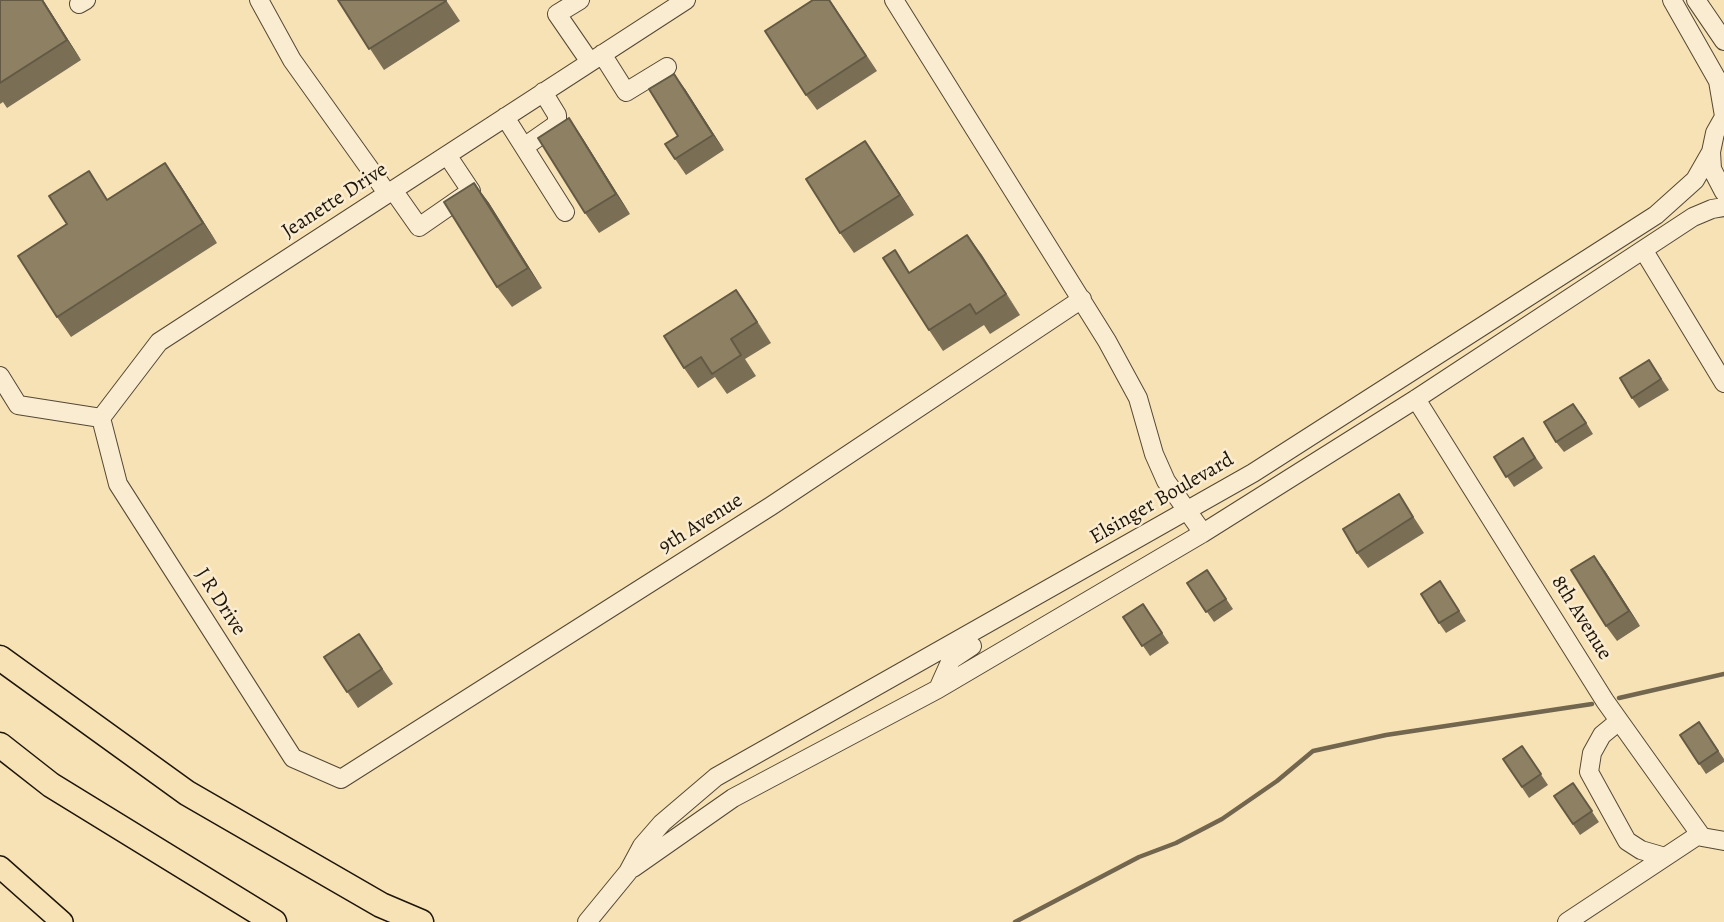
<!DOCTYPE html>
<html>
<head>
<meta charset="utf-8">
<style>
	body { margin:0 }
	canvas { display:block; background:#f7e2b6 }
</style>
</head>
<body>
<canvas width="1724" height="922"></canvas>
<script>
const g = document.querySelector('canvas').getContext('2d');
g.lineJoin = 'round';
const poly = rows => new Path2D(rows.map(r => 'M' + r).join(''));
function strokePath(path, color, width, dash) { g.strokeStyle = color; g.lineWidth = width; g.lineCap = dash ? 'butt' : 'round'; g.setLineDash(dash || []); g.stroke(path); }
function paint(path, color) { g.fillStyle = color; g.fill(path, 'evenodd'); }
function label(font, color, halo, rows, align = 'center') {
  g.font = font + ' Alegreya,serif'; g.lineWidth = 5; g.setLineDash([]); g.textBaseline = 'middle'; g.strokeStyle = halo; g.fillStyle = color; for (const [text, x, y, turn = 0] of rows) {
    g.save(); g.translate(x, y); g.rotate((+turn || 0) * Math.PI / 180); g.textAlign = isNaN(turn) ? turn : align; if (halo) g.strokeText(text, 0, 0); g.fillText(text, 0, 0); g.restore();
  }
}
strokePath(poly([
	[1619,698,1724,674],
	[1015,922,1139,857,1176,843,1222,819,1277,781,1313,751,1386,735,1592,704]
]), '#73664e', 4.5);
const minor = poly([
	[259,0,292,60,387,193],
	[580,0,557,14,590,62],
	[894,0,1107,341,1138,398,1154,454,1166,481,1203,533],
	[1672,0,1718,81,1724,116],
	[1696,0,1724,41],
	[79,4,86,0],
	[602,54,626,92,667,67],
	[505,117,565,212],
	[1724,117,1715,133,1711,152,1712,169,1724,192],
	[524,147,557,124,557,115,543,92],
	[393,190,419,227,471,191,447,155],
	[1644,251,1724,383],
	[0,376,18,405,101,418,159,342,686,0],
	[1416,399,1605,701,1702,837,1724,841],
	[101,418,118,484,293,758,341,779,771,506,1082,299],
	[938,689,951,660,972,646],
	[1619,721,1602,735,1592,753,1589,772,1627,841,1641,850,1665,857],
	[633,868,733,798,938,689,1203,533,1416,399,1693,217,1712,209,1724,207],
	[587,922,628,872,642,846,662,823,716,777,1253,473,1656,215,1695,180,1711,152],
	[1567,922,1700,834]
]);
const major = poly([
	[0,867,62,922]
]);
const highway = poly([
	[0,658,187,793,381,905,421,922],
	[0,745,51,785,274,922]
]);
strokePath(minor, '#544835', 20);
strokePath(major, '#1d150a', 24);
strokePath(highway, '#1d150a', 27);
strokePath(minor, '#faecd0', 18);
strokePath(major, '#f7e2b6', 21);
strokePath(highway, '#f7e2b6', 24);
paint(poly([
	[0,0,43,0,81,60,7,108,3,102,0,104],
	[338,0,446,0,460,21,384,70],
	[830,0,877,71,817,110,806,95],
	[685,89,724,150,686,175,675,159],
	[569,118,583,139,630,214,599,233,585,213],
	[865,141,914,215,854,253,840,233],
	[179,183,217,243,71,337,57,317,108,199],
	[474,183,489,203,542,288,512,307,497,287],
	[967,235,1020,315,990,334,984,325,943,351,929,330,910,272],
	[736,290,771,343,745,359,756,376,727,394,715,377,698,388,684,368],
	[1649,360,1669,390,1639,408,1632,398],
	[1581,414,1593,434,1564,452,1556,442],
	[1530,449,1543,468,1514,487,1494,457],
	[1409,510,1424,533,1368,568,1357,553],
	[1207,570,1233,609,1214,622,1187,583],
	[1605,571,1640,626,1617,641,1606,626],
	[1440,581,1466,621,1446,633,1439,623],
	[1143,604,1169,643,1150,656,1123,617],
	[359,634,393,684,358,708,324,657],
	[1699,722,1724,759,1724,762,1706,774,1680,735],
	[1522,746,1548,785,1529,798,1503,759],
	[1573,783,1599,822,1580,835,1554,796]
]), '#7a6e55');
paint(poly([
	[42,0,43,0,81,60,67,40],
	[674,74,685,89,724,150,713,135],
	[569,118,583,139,630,214,616,194],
	[865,141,879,161,914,215,900,195],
	[165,163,179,183,217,243,203,223],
	[474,183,489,203,542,288,528,268],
	[967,235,982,255,1020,315,1006,294],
	[736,290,750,310,771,343,757,322],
	[1594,556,1605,571,1640,626,1629,611]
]), '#635a45');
const building = poly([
	[0,0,42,0,67,40,0,83,0,0],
	[338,0,445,0,446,1,369,49,338,0],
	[813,0,829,0,866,56,806,95,765,31,813,0],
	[674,74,713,135,675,159,665,144,678,136,649,89,674,74],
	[569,118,616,194,585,213,538,138,569,118],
	[865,141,900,195,840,233,806,179,865,141],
	[165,163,203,223,57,317,18,256,67,224,49,196,89,171,107,200,165,163],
	[474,183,528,268,497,287,444,202,474,183],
	[967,235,1006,294,976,314,970,304,929,330,883,258,895,250,909,273,967,235],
	[736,290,757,322,731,339,741,355,712,374,701,357,684,368,664,336,736,290],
	[1649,360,1661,379,1632,398,1620,378,1649,360],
	[1573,404,1586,423,1556,442,1544,422,1573,404],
	[1523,438,1535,458,1506,477,1494,457,1523,438],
	[1399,494,1413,517,1357,553,1343,529,1399,494],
	[1594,556,1629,611,1606,626,1571,570,1594,556],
	[1207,570,1226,599,1206,612,1187,583,1207,570],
	[1440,581,1459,611,1439,623,1421,594,1440,581],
	[1143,604,1162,633,1142,646,1123,617,1143,604],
	[359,634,382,669,347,692,324,657,359,634],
	[1699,722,1718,751,1699,764,1680,735,1699,722],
	[1522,746,1541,774,1522,787,1503,759,1522,746],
	[1573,783,1592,811,1573,824,1554,796,1573,783]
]);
paint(building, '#8e8063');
strokePath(building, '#635a45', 2);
label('21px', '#1d150a', '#faecd0', [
	["Jeanette Drive",335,201,-33],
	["Elsinger Boulevard",1162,499,-30],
	["9th Avenue",701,524,-32],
	["J R Drive",220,602,57],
	["8th Avenue",1581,618,58]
]);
</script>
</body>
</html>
